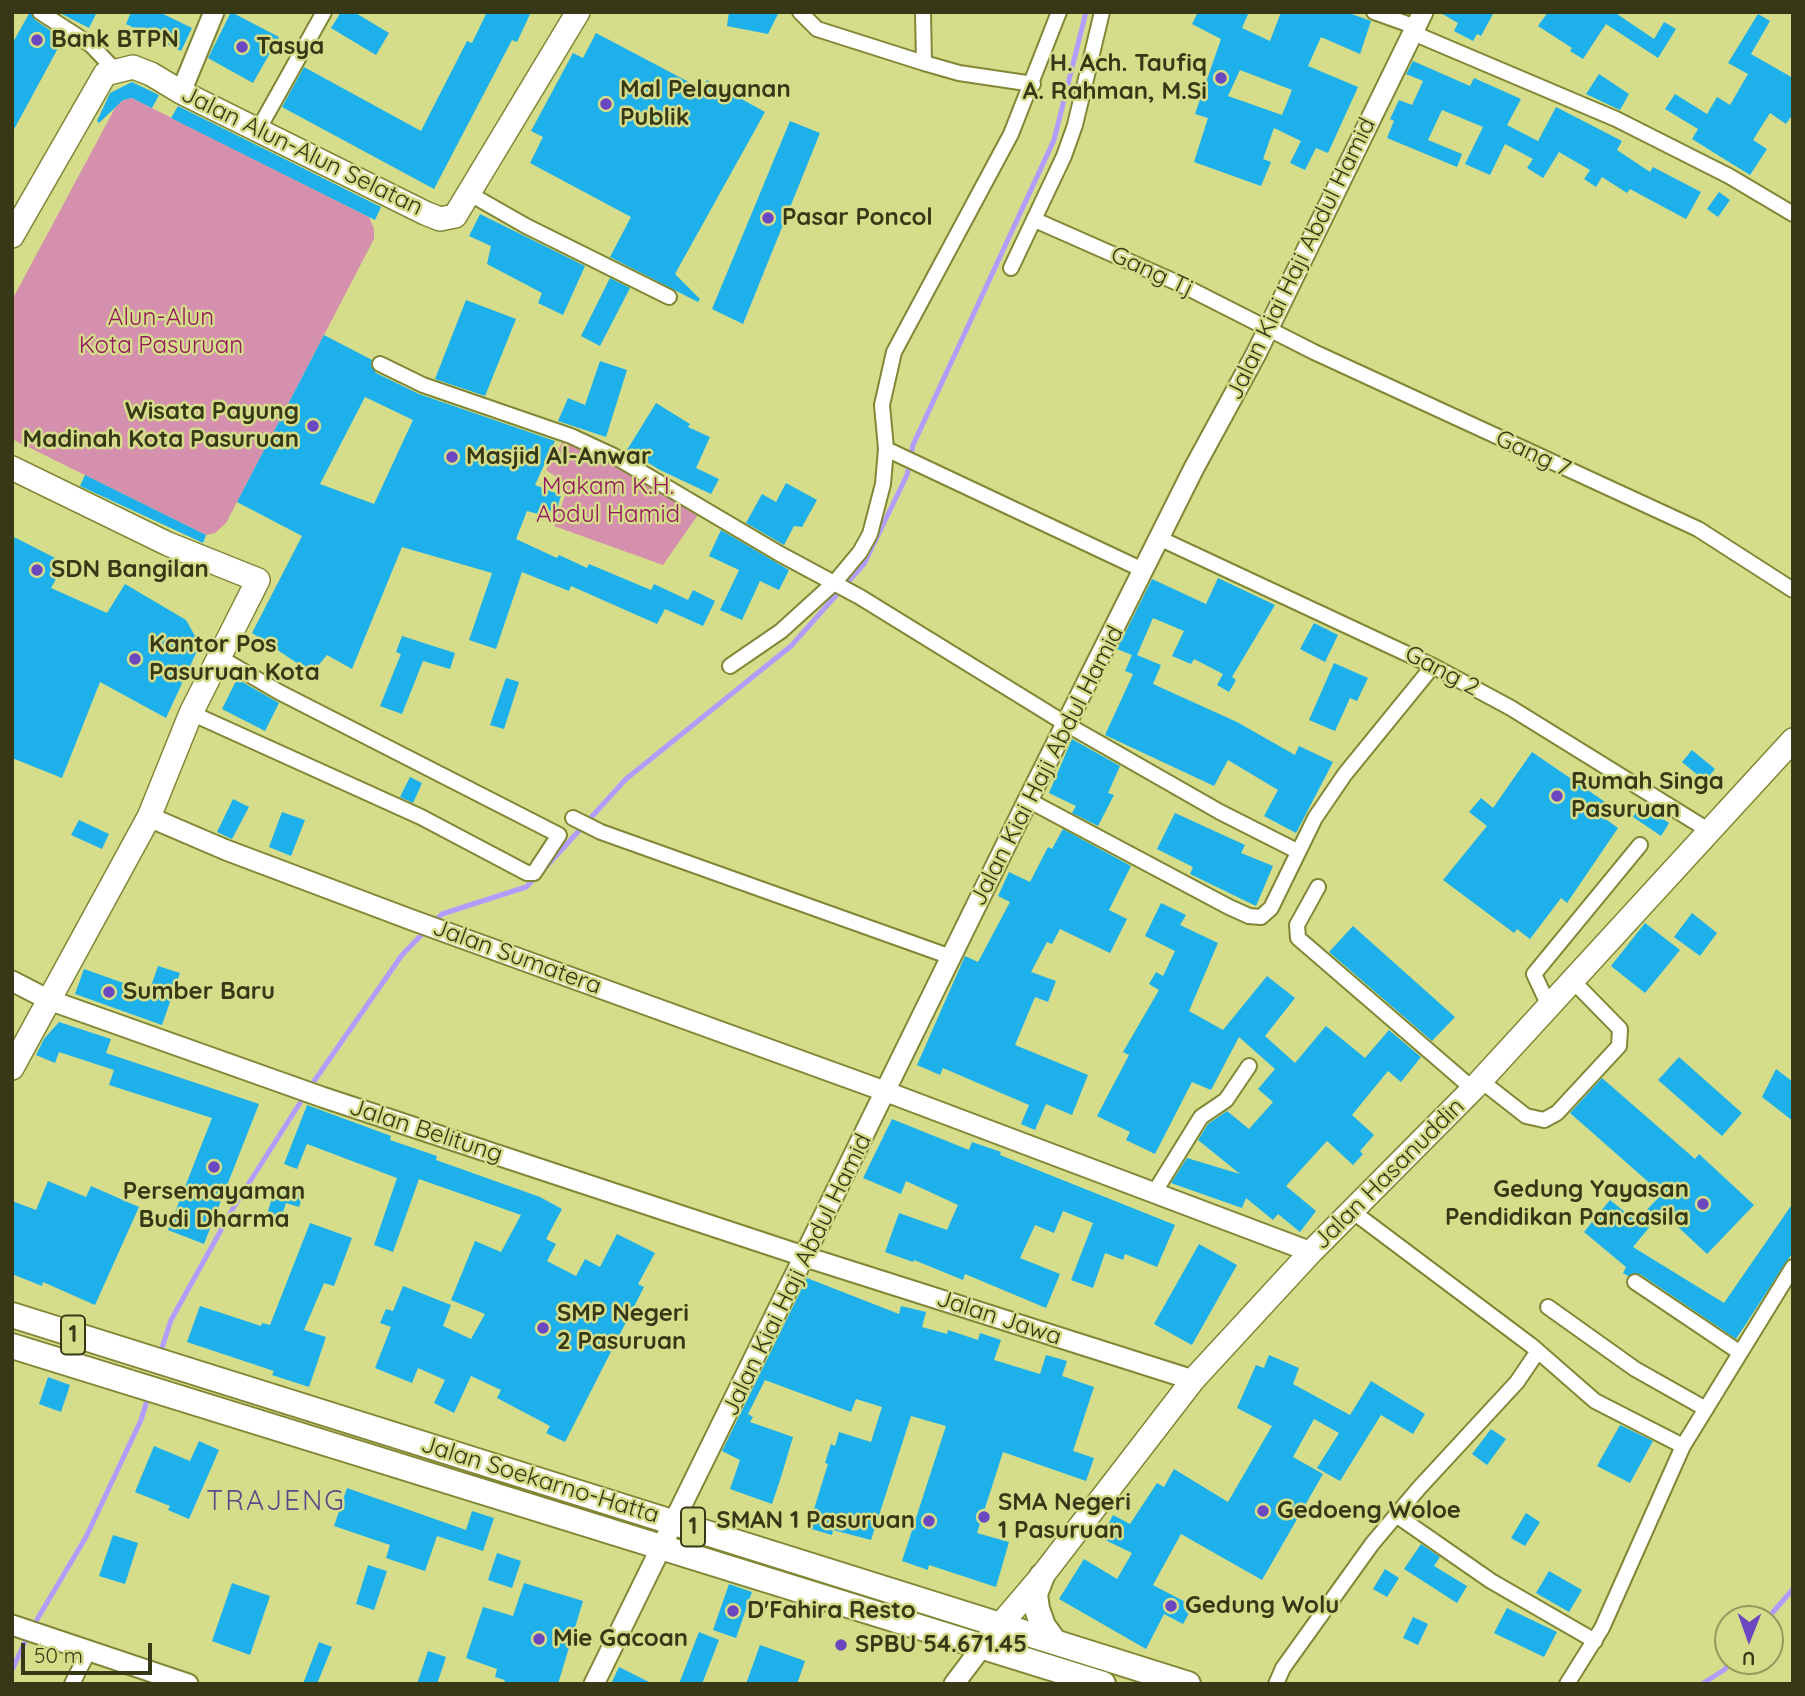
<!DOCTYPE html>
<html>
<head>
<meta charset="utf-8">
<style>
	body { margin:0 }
	#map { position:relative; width:1805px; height:1696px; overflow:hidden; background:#d5dc8a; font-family:Quicksand,sans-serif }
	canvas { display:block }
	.frame { position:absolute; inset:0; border:14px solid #363816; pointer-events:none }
	.north { position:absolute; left:1714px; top:1605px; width:70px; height:70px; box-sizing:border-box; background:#d5dc8a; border:2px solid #959a5c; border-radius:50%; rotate:181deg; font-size:19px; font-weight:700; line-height:28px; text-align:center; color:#363816 }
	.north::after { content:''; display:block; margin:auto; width:24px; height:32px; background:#6c48c0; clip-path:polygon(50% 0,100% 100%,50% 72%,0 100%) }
	.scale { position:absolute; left:21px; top:1643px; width:131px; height:32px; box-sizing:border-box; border:4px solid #363816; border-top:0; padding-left:9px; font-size:21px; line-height:24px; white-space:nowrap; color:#363816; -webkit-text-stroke:5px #d5dc8a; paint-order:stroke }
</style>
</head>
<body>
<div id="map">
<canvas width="1805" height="1696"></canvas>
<div class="frame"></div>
<div class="north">U</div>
<div class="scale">50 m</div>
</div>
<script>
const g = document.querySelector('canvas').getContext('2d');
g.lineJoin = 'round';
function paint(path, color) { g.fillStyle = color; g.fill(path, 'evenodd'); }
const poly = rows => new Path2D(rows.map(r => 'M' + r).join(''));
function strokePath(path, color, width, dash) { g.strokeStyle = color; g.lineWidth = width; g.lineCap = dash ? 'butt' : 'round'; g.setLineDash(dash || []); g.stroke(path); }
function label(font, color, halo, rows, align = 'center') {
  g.font = font + ' Quicksand,sans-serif'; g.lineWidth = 5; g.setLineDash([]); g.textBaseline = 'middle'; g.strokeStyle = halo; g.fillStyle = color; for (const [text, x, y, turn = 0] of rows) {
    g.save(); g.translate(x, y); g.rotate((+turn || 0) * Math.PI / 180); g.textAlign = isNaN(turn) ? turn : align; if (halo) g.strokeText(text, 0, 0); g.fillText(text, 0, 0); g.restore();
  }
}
paint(poly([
	[132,98,369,217,374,229,374,239,226,523,215,533,206,535,12,439,12,300,115,108,123,100],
	[567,434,702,509,663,565,554,526,566,493,554,489,555,476,546,470]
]), '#d490ad');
strokePath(poly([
	[545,868,626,779,791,646,864,564,907,475,913,445,1054,140,1086,12],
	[434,922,442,914,526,887,538,875],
	[310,1087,402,955,427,929],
	[160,1354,171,1320,235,1205,305,1095],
	[1767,1619,1793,1589],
	[12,1670,29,1633,86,1537,141,1420,149,1394],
	[1702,1684,1724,1670,1732,1661]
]), '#b19cff', 5);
paint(poly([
	[30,12,35,20,63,39,12,133,12,44],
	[58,12,97,12,89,28],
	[131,12,159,12,192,28,181,51,126,24],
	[231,12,279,37,253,83,208,58],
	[341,12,354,12,389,33,376,55,331,28],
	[487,12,531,12,517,42,512,40,434,189,282,107,304,67,421,131,467,41,472,43],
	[729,12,779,12,768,34,727,26],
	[1198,12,1249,12,1242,28,1270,41,1281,12,1346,12,1371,21,1360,54,1321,37,1308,66,1358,87,1328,153,1316,148,1305,170,1290,163,1301,141,1274,128,1263,159,1271,162,1261,186,1194,162,1208,118,1195,114,1221,39,1192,24],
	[1240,70,1292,90,1282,115,1228,96],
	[1439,12,1494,12,1481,36,1477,34,1473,41,1454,31,1458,23],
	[1548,12,1614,12,1654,39,1664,22,1676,29,1658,58,1606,24,1583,59,1570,51,1572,48,1538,26],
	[1758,14,1770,21,1751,54,1793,78,1793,114,1786,124,1770,113,1753,140,1767,149,1750,175,1692,139,1698,129,1665,109,1675,94,1707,114,1717,97,1730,105,1748,74,1728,63],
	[596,33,702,89,707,80,765,112,675,274,700,299,698,302,610,257,631,217,530,163,543,137,531,131,573,53,583,58],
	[1413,61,1470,86,1474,78,1521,99,1507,125,1538,141,1556,107,1622,141,1617,150,1650,172,1653,167,1701,192,1686,219,1630,189,1627,193,1602,177,1596,187,1584,179,1590,170,1559,152,1543,178,1527,168,1533,159,1505,144,1490,175,1465,164,1483,127,1442,110,1428,140,1462,154,1457,167,1387,138,1394,121,1390,119,1399,100,1412,105,1423,81,1406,74],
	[1599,74,1629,94,1620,110,1586,94],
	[132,82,159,95,152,108,132,98,123,100,99,123,97,121,110,93],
	[178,106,381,207,375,220,171,118],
	[790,121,820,133,743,324,712,309],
	[1719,192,1730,200,1718,217,1707,209],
	[480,214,585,266,563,315,538,303,542,293,487,264,491,246,469,236],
	[610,278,630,288,600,346,581,336],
	[466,300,516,319,485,396,435,379],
	[324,335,372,360,371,365,376,373,419,394,555,441,535,485,561,495,556,513,544,509,542,515,527,511,516,539,557,558,559,555,587,568,589,564,651,590,654,584,688,600,693,590,715,601,703,626,665,609,657,624,571,586,569,591,522,572,496,649,469,640,492,573,402,547,352,669,327,655,312,673,252,633,302,536,237,502],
	[365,397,413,420,374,504,320,484],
	[600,361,627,370,606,437,558,421,568,398,585,405],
	[656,403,690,424,688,427,710,437,696,468,719,479,711,494,660,470,627,450],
	[85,475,206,535,203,543,80,486],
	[786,483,817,500,802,527,794,526,784,545,746,523,762,494,776,502],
	[721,530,789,570,779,590,760,581,742,620,720,610,739,570,709,556],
	[12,536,65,563,51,588,107,613,125,584,186,620,195,636,197,651,166,718,100,682,62,778,12,758],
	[1218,578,1275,605,1232,677,1236,680,1229,692,1217,685,1223,674,1194,659,1191,664,1172,656,1184,631,1153,618,1137,655,1161,665,1153,684,1237,722,1295,755,1299,746,1333,762,1296,833,1264,816,1278,790,1228,760,1214,786,1105,735,1133,674,1125,671,1132,655,1117,649,1152,579,1206,604],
	[1314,623,1338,635,1325,662,1300,649],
	[402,636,455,653,450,669,423,661,402,714,380,706,401,654,396,652],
	[1334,663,1368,678,1357,701,1350,698,1335,731,1309,720],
	[506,678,519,682,504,729,490,725],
	[237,679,279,703,265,731,222,709],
	[1072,739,1120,766,1108,793,1114,795,1098,826,1072,813,1076,806,1049,793],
	[1692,750,1715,769,1705,781,1682,762],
	[1532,752,1608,804,1600,815,1618,828,1567,903,1561,898,1530,939,1517,929,1514,933,1443,880,1487,826,1469,812,1481,798,1493,808],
	[410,777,422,783,413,803,400,797],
	[233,799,249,807,232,839,217,832],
	[1641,805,1669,823,1661,836,1633,817],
	[282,812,305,820,291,856,269,847],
	[1175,813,1245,845,1241,853,1273,866,1256,906,1190,874,1193,867,1157,849],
	[79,820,109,834,102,849,71,835],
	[1063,829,1131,866,1109,910,1127,919,1110,953,1060,929,1052,944,1047,942,1031,972,1056,981,1048,1002,1035,997,1015,1045,1088,1075,1072,1115,1046,1104,1035,1130,1021,1124,1029,1105,943,1068,940,1075,917,1065,965,956,978,962,1010,902,998,896,1009,872,1030,882,1048,847,1052,849],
	[1161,903,1186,915,1180,925,1218,943,1189,1011,1223,1030,1267,976,1295,998,1265,1036,1295,1063,1326,1026,1365,1058,1389,1030,1421,1057,1401,1082,1388,1071,1352,1115,1374,1135,1360,1151,1363,1154,1353,1165,1327,1141,1286,1186,1316,1211,1300,1232,1278,1214,1273,1220,1246,1198,1242,1208,1171,1183,1187,1158,1240,1174,1198,1140,1208,1124,1227,1111,1249,1129,1273,1102,1258,1089,1275,1069,1239,1037,1211,1090,1192,1082,1155,1154,1126,1140,1130,1132,1097,1116,1129,1055,1123,1052,1159,990,1149,984,1156,972,1163,976,1175,951,1145,936],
	[1692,913,1717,933,1700,956,1674,937],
	[1645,923,1680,950,1645,993,1611,966],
	[1353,926,1455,1017,1432,1041,1329,952],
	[158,966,180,973,162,1025,75,994,84,969,149,992],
	[59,1022,111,1039,106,1053,259,1104,204,1244,168,1230,212,1118,109,1085,114,1070,59,1052,55,1063,36,1055,44,1039],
	[1679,1057,1742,1113,1722,1136,1658,1080],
	[1776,1069,1793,1082,1793,1121,1762,1097],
	[1602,1078,1695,1159,1699,1154,1754,1205,1707,1254,1662,1212,1633,1247,1724,1303,1793,1203,1793,1252,1736,1339,1640,1274,1628,1276,1623,1273,1626,1267,1584,1232,1610,1200,1636,1221,1662,1194,1570,1113],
	[307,1105,391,1136,390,1140,437,1156,436,1160,540,1197,562,1209,546,1239,556,1244,547,1261,576,1276,585,1259,600,1267,617,1234,655,1253,638,1284,644,1287,565,1442,546,1433,550,1426,497,1398,501,1390,471,1376,454,1413,434,1403,445,1380,418,1368,412,1383,375,1368,391,1327,380,1323,386,1309,393,1311,403,1286,451,1305,443,1326,471,1339,485,1314,451,1300,475,1241,501,1252,521,1215,419,1179,393,1252,374,1245,397,1178,307,1144,297,1169,284,1164],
	[892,1119,969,1150,972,1142,1001,1152,1000,1155,1175,1225,1157,1267,1125,1254,1123,1260,1105,1253,1093,1288,1071,1280,1093,1223,1063,1211,1054,1233,1035,1225,1020,1258,1060,1274,1046,1308,965,1274,963,1280,914,1260,913,1262,885,1252,899,1213,947,1230,958,1205,906,1181,901,1194,863,1178],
	[48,1181,86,1197,91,1186,139,1207,95,1305,43,1282,42,1286,12,1274,12,1201,36,1210],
	[285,1186,304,1191,299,1207,286,1203,281,1218,267,1214,273,1195,282,1198],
	[310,1223,352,1238,334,1286,324,1283,304,1330,326,1337,309,1387,272,1375,274,1371,187,1342,200,1306,261,1326,262,1323,270,1325],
	[1199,1244,1237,1265,1192,1345,1154,1324],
	[807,1278,899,1314,901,1306,926,1312,922,1327,947,1334,948,1330,978,1340,980,1333,1001,1340,994,1360,1040,1374,1046,1355,1067,1361,1062,1376,1094,1387,1073,1451,1094,1458,1086,1481,1003,1452,977,1533,1009,1542,996,1587,929,1565,928,1570,902,1561,946,1426,911,1416,871,1540,833,1530,832,1535,808,1528,828,1464,825,1463,831,1444,835,1446,839,1432,871,1442,882,1407,856,1399,851,1412,765,1380,748,1414,753,1417,750,1422,793,1437,781,1477,772,1504,730,1489,740,1460,722,1451],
	[1269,1355,1299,1368,1293,1384,1350,1415,1371,1381,1425,1414,1413,1434,1381,1415,1340,1481,1317,1468,1339,1433,1314,1419,1293,1457,1323,1474,1262,1580,1181,1534,1153,1585,1193,1606,1183,1624,1164,1614,1146,1649,1059,1599,1084,1559,1117,1579,1132,1553,1101,1538,1113,1515,1130,1524,1157,1483,1164,1487,1174,1469,1228,1502,1272,1426,1237,1408,1256,1365,1264,1368],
	[48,1377,70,1385,61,1412,39,1404],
	[1620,1425,1653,1441,1630,1483,1597,1466],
	[1491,1429,1506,1439,1487,1465,1472,1454],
	[199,1441,219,1450,189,1519,168,1510,170,1506,135,1492,154,1446,190,1461],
	[347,1488,466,1530,472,1511,494,1518,483,1551,437,1536,425,1571,386,1558,390,1545,334,1526],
	[1526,1513,1540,1522,1525,1546,1511,1538],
	[113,1535,138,1543,125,1584,99,1576],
	[1421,1544,1440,1557,1434,1566,1467,1586,1457,1603,1404,1569],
	[497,1553,521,1561,512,1588,488,1580],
	[368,1565,387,1571,374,1610,356,1604],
	[1385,1569,1399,1578,1387,1597,1373,1589],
	[1549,1571,1582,1590,1569,1612,1536,1593],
	[232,1583,270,1596,250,1655,212,1641],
	[524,1583,583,1601,558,1684,503,1684,505,1680,495,1677,497,1669,466,1658,483,1607,513,1616],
	[729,1584,752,1592,736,1638,713,1630],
	[1507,1608,1557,1632,1544,1657,1494,1633],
	[1413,1617,1428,1624,1418,1645,1403,1638],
	[699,1632,719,1640,702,1684,679,1684],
	[319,1642,332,1647,317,1684,303,1684],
	[760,1645,805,1661,797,1684,746,1684],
	[428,1651,446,1657,437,1684,417,1684],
	[619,1667,653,1684,611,1684]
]), '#1db0eb');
const minor = poly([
	[40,12,91,45,114,69],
	[800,12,817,29,924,63,959,73,1033,84],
	[923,12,924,63],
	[1374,12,1416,27],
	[1413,33,1616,119,1729,176,1793,214],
	[258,130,324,12],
	[470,194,526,226,669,297],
	[1035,220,1180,284,1314,352,1698,529,1793,590],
	[1011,268,1064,156,1075,125,1102,12],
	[380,364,423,385,571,436,614,456,780,554,860,597,1066,724,1220,812,1297,851],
	[886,449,1145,571],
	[1161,539,1433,666,1511,708,1708,830],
	[730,666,781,631,835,582,860,552,870,534,883,484,886,449,882,405,894,352,1011,134,1059,12],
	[191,713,421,817,527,873,534,873,559,835,279,692,219,657],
	[1028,800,1229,907,1249,916,1261,917,1271,908,1315,818,1345,774,1433,666],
	[573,818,601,832,951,957],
	[1318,887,1297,925,1298,938,1473,1089],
	[1548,1004,1534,974,1640,845],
	[1480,1080,1526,1116,1544,1120,1557,1113,1619,1046,1620,1029,1571,979],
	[1154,1193,1201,1117,1226,1100,1249,1066],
	[1352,1211,1532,1346,1595,1401,1683,1446],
	[1635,1282,1739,1352],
	[1548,1307,1635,1369,1706,1409],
	[1396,1515,1491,1581,1595,1641],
	[72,1684,88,1652],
	[1276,1684,1283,1668,1372,1544,1419,1488,1517,1382,1538,1351],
	[1567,1684,1602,1628,1683,1446,1793,1267]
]);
const tertiary = poly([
	[181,92,214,12],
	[149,817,226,850,412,920,887,1092,1311,1252],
	[12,981,49,1000,322,1097,806,1257,1193,1380],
	[12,1625,188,1684],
	[594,1684,1028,800,1194,468,1256,354,1423,12],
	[954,1684,982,1647]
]);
const primary = poly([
	[12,236,105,74,133,67,151,74,181,92,425,213,440,219,455,216,578,12],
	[12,468,168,544,258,580,191,713,149,817,12,1068],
	[990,1637,1042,1576,1193,1380,1311,1252,1473,1089,1793,740]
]);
const trunk = poly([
	[12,1315,1188,1684],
	[12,1346,1103,1684],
	[1042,1576,1035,1594,1037,1609,1043,1626,1054,1641]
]);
strokePath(minor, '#828736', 18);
strokePath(tertiary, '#828736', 23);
strokePath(primary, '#828736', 26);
strokePath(trunk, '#828736', 28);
strokePath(minor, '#fff', 14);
strokePath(tertiary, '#fff', 19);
strokePath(primary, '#fff', 23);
strokePath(trunk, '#fff', 24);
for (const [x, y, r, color] of [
	[37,40,7,"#6c48c0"],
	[242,47,7,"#6c48c0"],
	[1221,78,7,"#6c48c0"],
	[606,104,7,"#6c48c0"],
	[768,218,7,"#6c48c0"],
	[313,426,7,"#6c48c0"],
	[452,457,7,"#6c48c0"],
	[37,570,7,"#6c48c0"],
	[135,659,7,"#6c48c0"],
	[1557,796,7,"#6c48c0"],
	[109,992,7,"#6c48c0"],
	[214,1167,7,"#6c48c0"],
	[1703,1204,7,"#6c48c0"],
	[543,1328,7,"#6c48c0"],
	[1263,1511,7,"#6c48c0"],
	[984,1517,7,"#6c48c0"],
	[929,1521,7,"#6c48c0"],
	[1171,1606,7,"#6c48c0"],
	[733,1611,7,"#6c48c0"],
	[539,1639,7,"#6c48c0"],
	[841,1645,7,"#6c48c0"]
]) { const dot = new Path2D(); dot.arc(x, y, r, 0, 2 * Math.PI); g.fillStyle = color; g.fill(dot); strokePath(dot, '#d5dc8a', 2.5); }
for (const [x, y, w] of [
	[73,1335,24],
	[693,1527,24]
]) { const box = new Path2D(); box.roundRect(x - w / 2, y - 19.5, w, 39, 5); g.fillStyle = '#d5dc8a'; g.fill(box); strokePath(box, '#363816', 2); }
label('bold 23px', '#363816', null, [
	["1",73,1335],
	["1",693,1527]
]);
label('bold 24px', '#363816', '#d5dc8a', [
	["Bank BTPN",51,40],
	["Tasya",256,47],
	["H. Ach. Taufiq",1207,64,"right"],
	["A. Rahman, M.Si",1207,92,"right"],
	["Mal Pelayanan",620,90],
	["Publik",620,118],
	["Pasar Poncol",782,218],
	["Wisata Payung",299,412,"right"],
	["Madinah Kota Pasuruan",299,440,"right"],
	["Masjid Al-Anwar",466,457],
	["SDN Bangilan",51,570],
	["Kantor Pos",149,645],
	["Pasuruan Kota",149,673],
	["Rumah Singa",1571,782],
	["Pasuruan",1571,810],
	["Sumber Baru",123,992],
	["Gedung Yayasan",1689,1190,"right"],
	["Pendidikan Pancasila",1689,1218,"right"],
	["Persemayaman",214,1192,"center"],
	["Budi Dharma",214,1220,"center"],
	["SMP Negeri",557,1314],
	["2 Pasuruan",557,1342],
	["SMA Negeri",998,1503],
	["1 Pasuruan",998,1531],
	["Gedoeng Woloe",1277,1511],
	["SMAN 1 Pasuruan",915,1521,"right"],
	["Gedung Wolu",1185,1606],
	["D'Fahira Resto",747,1611],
	["Mie Gacoan",553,1639],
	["SPBU 54.671.45",855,1645]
], 'left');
label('24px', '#363816', '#d5dc8a', [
	["Jalan Alun-Alun Selatan",302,151,26],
	["Jalan Kiai Haji Abdul Hamid",1301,259,-64],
	["Gang Tj",1152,272,25],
	["Gang 7",1533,454,25],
	["Gang 2",1442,671,28],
	["Jalan Kiai Haji Abdul Hamid",1047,766,-63],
	["Jalan Sumatera",517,957,20],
	["Jalan Belitung",426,1131,18],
	["Jalan Hasanuddin",1389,1174,-45],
	["Jalan Kiai Haji Abdul Hamid",797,1275,-64],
	["Jalan Jawa",999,1318,18],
	["Jalan Soekarno-Hatta",540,1480,17]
]);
label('24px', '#95175e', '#d5dc8a', [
	["Alun-Alun",161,318],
	["Kota Pasuruan",161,346],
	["Makam K.H.",608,487],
	["Abdul Hamid",608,515]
]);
g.letterSpacing = '2px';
label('28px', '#594a89', '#d5dc8a', [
	["TRAJENG",276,1502]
]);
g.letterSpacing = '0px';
</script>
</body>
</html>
